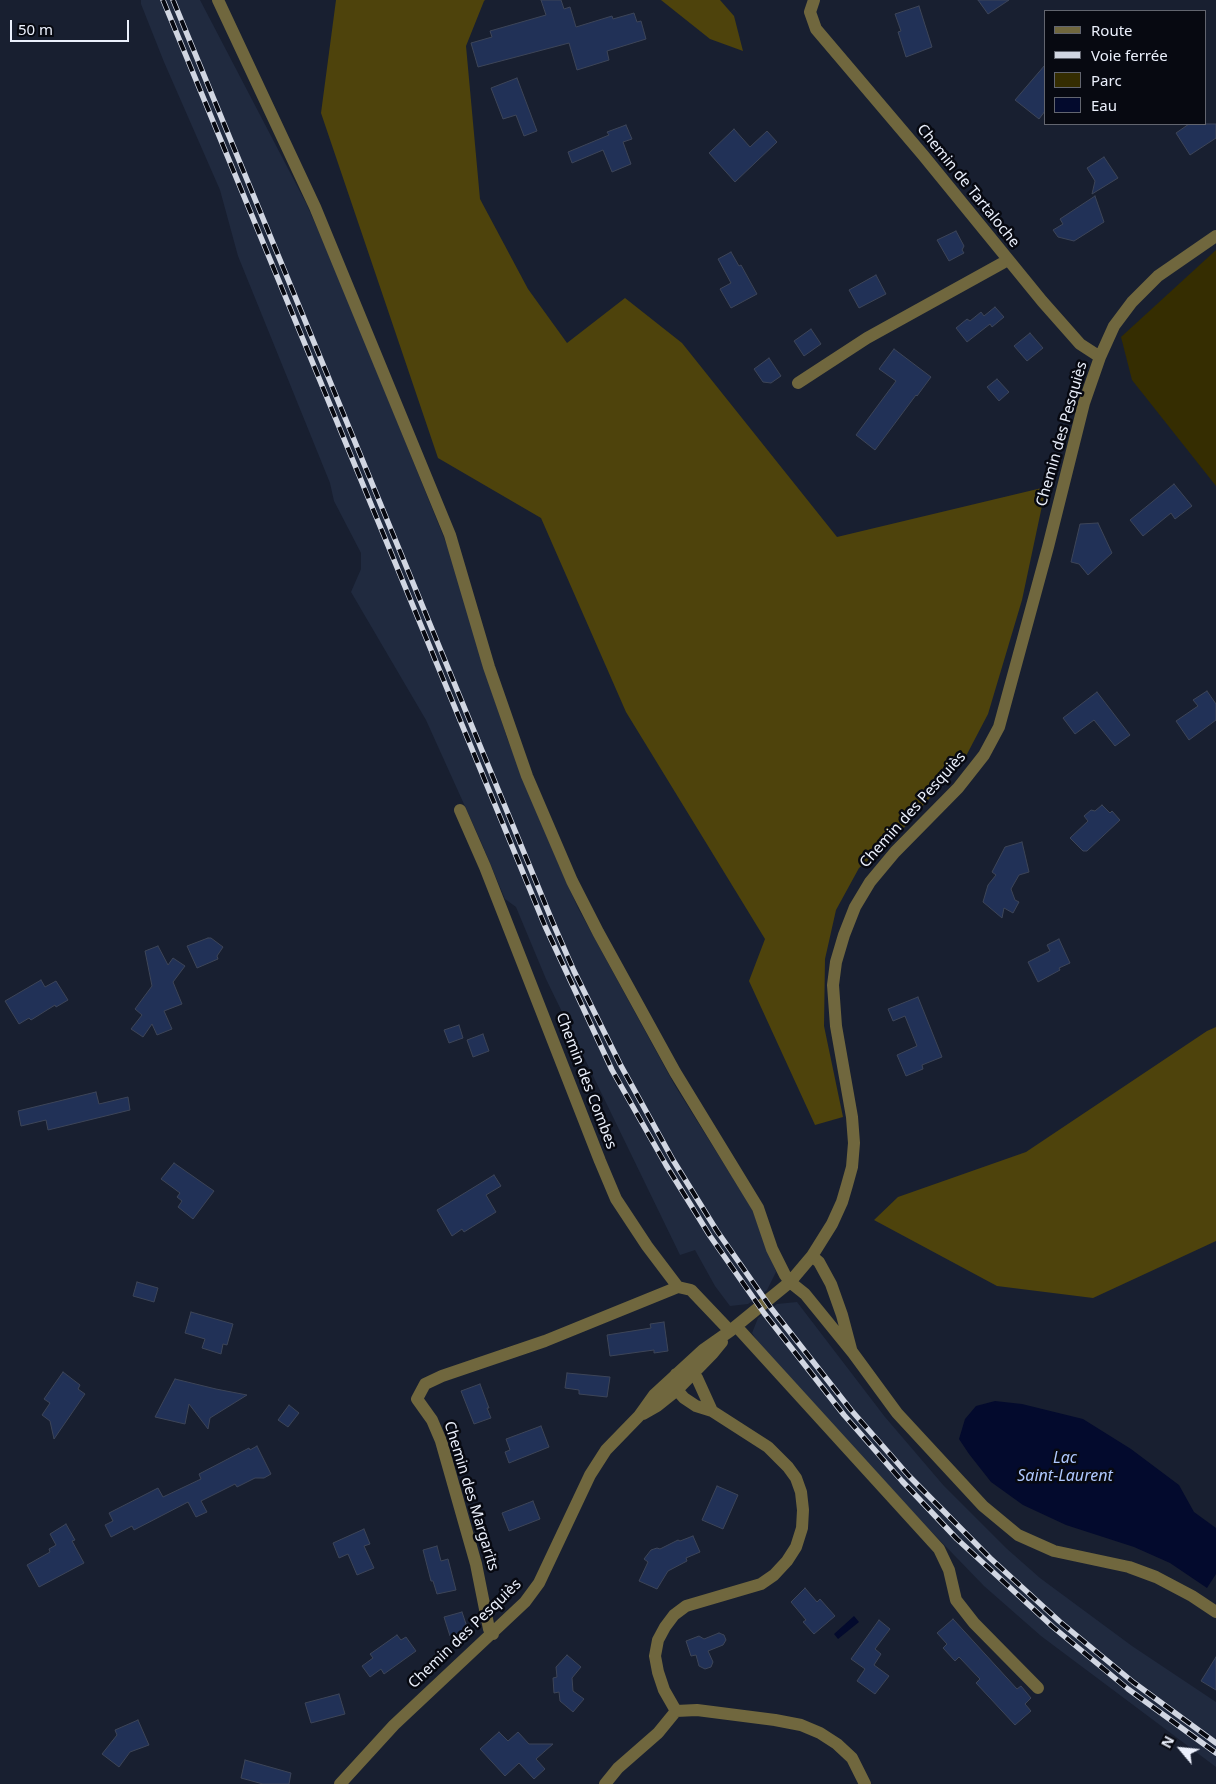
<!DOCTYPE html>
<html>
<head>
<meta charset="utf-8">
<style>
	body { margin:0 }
	#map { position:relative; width:1216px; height:1784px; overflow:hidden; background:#181f30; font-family:"Noto Sans",sans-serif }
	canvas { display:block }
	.legend { position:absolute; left:1044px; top:10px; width:162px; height:115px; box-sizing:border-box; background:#070911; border:1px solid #62656f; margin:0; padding:6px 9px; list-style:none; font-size:15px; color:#ebf0fc }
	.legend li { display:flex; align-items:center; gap:10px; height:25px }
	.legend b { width:25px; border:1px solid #62656f }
	.north { position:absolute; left:1156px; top:1724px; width:50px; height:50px; -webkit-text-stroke:4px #070911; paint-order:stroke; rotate:298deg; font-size:14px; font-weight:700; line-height:20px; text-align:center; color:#ebf0fc }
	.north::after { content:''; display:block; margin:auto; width:18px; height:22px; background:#ebf0fc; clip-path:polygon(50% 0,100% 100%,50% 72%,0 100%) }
	.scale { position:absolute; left:10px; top:20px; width:119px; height:22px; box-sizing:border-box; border:2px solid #ebf0fc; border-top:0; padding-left:6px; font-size:15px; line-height:18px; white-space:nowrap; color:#ebf0fc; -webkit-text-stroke:4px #070911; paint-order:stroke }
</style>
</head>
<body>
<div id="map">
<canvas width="1216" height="1784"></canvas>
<ul class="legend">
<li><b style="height:6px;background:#70673e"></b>Route</li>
<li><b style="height:6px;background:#d1d6e2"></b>Voie ferrée</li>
<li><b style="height:14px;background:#352d01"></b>Parc</li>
<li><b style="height:14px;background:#030a2d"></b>Eau</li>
</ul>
<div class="north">N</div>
<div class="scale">50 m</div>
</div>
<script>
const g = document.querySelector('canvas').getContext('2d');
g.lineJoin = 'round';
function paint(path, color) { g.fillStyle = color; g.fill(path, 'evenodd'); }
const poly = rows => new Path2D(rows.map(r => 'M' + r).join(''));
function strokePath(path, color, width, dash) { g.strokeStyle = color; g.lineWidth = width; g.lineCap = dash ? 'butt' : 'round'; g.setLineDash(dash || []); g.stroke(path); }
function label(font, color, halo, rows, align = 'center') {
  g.font = font + ' "Noto Sans",sans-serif'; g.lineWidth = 5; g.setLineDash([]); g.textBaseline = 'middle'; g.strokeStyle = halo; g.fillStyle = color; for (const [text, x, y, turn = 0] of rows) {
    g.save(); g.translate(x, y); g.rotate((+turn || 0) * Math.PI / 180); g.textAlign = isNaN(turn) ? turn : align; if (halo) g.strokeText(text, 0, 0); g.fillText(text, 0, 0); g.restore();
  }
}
paint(poly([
	[141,0,200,0,306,203,338,275,455,565,480,655,507,738,558,863,578,908,674,1084,752,1209,776,1272,767,1290,748,1304,730,1306,715,1286,695,1250,680,1255,546,979,516,907,505,899,482,844,426,720,351,592,361,569,361,553,334,501,330,483,238,256,220,190,164,62,141,4],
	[797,1302,885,1417,944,1486,1006,1548,1040,1578,1132,1646,1216,1702,1216,1767,1041,1636,984,1586,925,1525,765,1353,752,1333,758,1318,777,1304]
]), '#202a3f');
paint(poly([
	[1216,250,1216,486,1132,380,1121,337]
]), '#352d01');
paint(poly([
	[336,0,485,0,484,1,466,46,480,199,528,289,567,343,625,298,682,343,837,537,1046,487,1022,600,988,714,966,756,896,837,859,868,836,910,825,959,824,1026,843,1117,815,1125,749,981,765,939,626,712,541,518,438,458,321,113],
	[661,0,720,0,734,16,743,51,710,39],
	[1216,1027,1216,1241,1093,1298,997,1286,874,1220,898,1197,1026,1152,1207,1031]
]), '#4e430c');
paint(poly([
	[995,1401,1022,1404,1083,1419,1131,1449,1179,1485,1194,1512,1216,1528,1216,1574,1207,1588,1170,1563,1134,1547,1066,1525,1023,1505,991,1482,969,1454,959,1439,965,1419,976,1406],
	[854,1616,859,1622,838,1639,834,1634]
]), '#030a2d');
const building = poly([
	[541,0,561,0,564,9,570,7,576,27,612,16,613,19,634,13,637,22,641,21,646,39,607,51,609,60,577,70,569,43,478,67,471,43,492,37,490,31,546,15,541,0],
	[978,0,1009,0,988,14,978,0],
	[919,6,932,47,906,57,898,32,901,31,895,14,919,6],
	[1045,65,1045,111,1039,119,1015,100,1045,65],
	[517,78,537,131,524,136,516,115,503,119,491,88,517,78],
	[1189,124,1216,124,1216,138,1190,155,1176,133,1189,124],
	[626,125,632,139,623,142,631,164,612,172,603,150,572,163,568,152,609,135,607,132,626,125],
	[734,129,750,147,767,131,777,142,735,182,709,153,734,129],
	[1104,157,1118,178,1092,194,1095,181,1087,168,1104,157],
	[1095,196,1104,222,1074,241,1058,237,1053,230,1063,224,1060,219,1095,196],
	[956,231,964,246,962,250,964,253,949,261,937,240,956,231],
	[731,252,739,266,741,265,757,294,731,308,720,289,731,283,718,259,731,252],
	[876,275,886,294,859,308,849,290,876,275],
	[995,307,1004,317,992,327,990,324,967,342,956,328,967,319,970,321,981,312,984,316,995,307],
	[811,329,821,344,804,356,794,341,811,329],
	[1030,333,1043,348,1027,361,1014,346,1030,333],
	[894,349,931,377,917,396,916,395,875,450,856,435,896,381,879,369,894,349],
	[769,358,781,376,771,383,763,382,754,369,769,358],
	[997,379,1009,392,999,401,987,387,997,379],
	[1174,484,1192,506,1175,519,1171,513,1143,536,1130,520,1174,484],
	[1098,523,1112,553,1088,575,1079,564,1071,562,1080,524,1098,523],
	[1207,691,1216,704,1216,720,1189,740,1176,721,1198,706,1193,700,1207,691],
	[1097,692,1130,735,1115,746,1094,720,1075,734,1063,718,1097,692],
	[1102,805,1110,813,1112,811,1120,820,1087,851,1083,851,1070,838,1088,821,1084,816,1091,810,1095,811,1102,805],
	[1022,842,1029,872,1019,875,1011,889,1015,900,1019,902,1013,913,1004,908,1002,918,983,902,988,885,996,875,992,872,1005,847,1022,842],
	[208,938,211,938,223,947,217,956,218,959,197,968,187,946,208,938],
	[1059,939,1070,963,1059,968,1060,970,1038,982,1028,962,1050,951,1047,945,1059,939],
	[158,946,168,965,173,958,185,966,173,982,182,1004,164,1011,172,1029,157,1035,152,1024,143,1037,131,1029,142,1015,135,1009,152,986,145,951,158,946],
	[41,980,45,987,56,981,68,1000,56,1007,55,1005,31,1020,29,1018,19,1024,5,1001,41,980],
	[918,997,942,1057,922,1065,923,1069,906,1076,897,1055,917,1046,905,1016,893,1021,888,1009,918,997],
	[459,1025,463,1038,449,1043,444,1030,459,1025],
	[483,1034,489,1051,473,1057,467,1040,483,1034],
	[96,1092,99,1104,128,1097,130,1110,48,1130,46,1120,21,1126,18,1111,96,1092],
	[174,1163,214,1191,193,1219,178,1207,182,1201,177,1197,180,1193,161,1179,174,1163],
	[494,1175,501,1186,486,1195,496,1212,464,1232,462,1229,452,1236,437,1210,494,1175],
	[137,1282,158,1288,154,1302,133,1296,137,1282],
	[191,1312,233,1324,227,1345,223,1344,221,1354,202,1348,205,1339,185,1333,191,1312],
	[664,1322,668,1351,654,1353,654,1350,610,1356,607,1335,651,1328,650,1324,664,1322],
	[63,1372,80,1385,78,1389,85,1394,54,1439,50,1421,42,1415,50,1403,44,1399,63,1372],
	[567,1373,610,1377,607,1397,579,1394,579,1390,565,1388,567,1373],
	[175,1379,216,1389,247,1395,210,1418,208,1429,189,1404,185,1424,155,1417,175,1379],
	[480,1384,489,1408,487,1408,491,1418,474,1424,461,1391,480,1384],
	[289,1405,299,1413,288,1427,278,1420,289,1405],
	[541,1426,549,1447,509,1463,505,1452,510,1450,506,1439,541,1426],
	[257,1446,271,1474,264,1478,255,1478,237,1487,235,1484,201,1501,207,1512,196,1517,188,1502,134,1530,132,1526,111,1537,105,1525,113,1521,109,1513,158,1488,163,1497,201,1479,199,1474,249,1448,250,1450,257,1446],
	[717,1486,738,1495,723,1529,702,1520,717,1486],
	[533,1501,540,1519,509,1531,502,1513,533,1501],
	[66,1524,75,1540,72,1541,84,1563,39,1587,27,1565,50,1552,49,1549,56,1545,50,1534,66,1524],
	[364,1529,370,1544,364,1546,374,1568,357,1575,348,1554,339,1558,333,1543,364,1529],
	[693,1536,700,1552,686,1558,687,1561,668,1571,657,1589,639,1581,648,1562,644,1559,651,1550,657,1548,660,1549,678,1540,680,1541,693,1536],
	[437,1546,441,1561,448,1559,456,1590,437,1594,433,1581,431,1581,423,1550,437,1546],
	[805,1588,817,1602,820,1599,835,1616,814,1634,803,1622,806,1620,791,1602,805,1588],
	[462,1612,468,1630,450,1636,444,1617,462,1612],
	[953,1619,1017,1689,1021,1686,1031,1698,1025,1704,1031,1711,1015,1725,976,1683,980,1679,959,1657,955,1661,943,1648,947,1644,937,1633,953,1619],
	[879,1620,890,1629,875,1649,881,1654,874,1665,889,1676,875,1694,857,1681,865,1669,851,1659,879,1620],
	[719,1633,724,1635,726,1640,723,1645,708,1651,713,1662,711,1667,705,1669,699,1666,696,1655,691,1656,686,1641,699,1636,704,1639,719,1633],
	[397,1635,401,1640,406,1637,416,1651,384,1674,381,1669,370,1677,362,1666,373,1658,370,1654,397,1635],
	[567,1655,581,1667,572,1678,573,1691,584,1699,573,1712,560,1701,559,1692,554,1693,553,1678,557,1677,556,1667,567,1655],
	[1216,1657,1216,1690,1201,1681,1216,1657],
	[339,1694,345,1714,311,1723,305,1703,339,1694],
	[138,1720,149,1745,130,1752,119,1767,102,1754,117,1735,115,1730,138,1720],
	[499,1732,508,1741,518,1732,529,1744,553,1744,536,1759,545,1769,534,1779,519,1763,505,1776,480,1749,499,1732],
	[245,1760,291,1773,289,1784,263,1784,241,1778,245,1760]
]);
paint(building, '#213157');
strokePath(building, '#3d4558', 1);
strokePath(poly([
	[218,0,315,207,450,535,489,667,527,776,572,881,598,932,675,1072,758,1208,772,1249,785,1275,790,1282,805,1294,853,1353,897,1413,983,1506,1018,1535,1054,1551,1129,1567,1156,1577,1192,1596,1216,1612],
	[814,0,810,12,816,29,923,155,1042,301,1080,344,1100,357],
	[798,383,867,338,1008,260],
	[460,810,485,867,600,1161,616,1199,647,1246,678,1287,691,1290,730,1331],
	[812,1256,819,1262,831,1284,842,1315,851,1349],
	[736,1326,939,1549,949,1570,956,1600,974,1623,1038,1688],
	[712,1411,697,1378,693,1375,676,1374,677,1390,684,1398,696,1406,712,1411,768,1447,788,1467,796,1478,801,1492,803,1510,802,1528,796,1547,787,1561,774,1575,761,1584,686,1606,674,1615,665,1627,658,1640,655,1656,658,1672,664,1690,676,1711,697,1710,775,1720,801,1725,820,1733,837,1744,852,1758,865,1784],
	[643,1414,657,1406,677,1390,713,1353,722,1342],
	[493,1634,489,1629,476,1564,441,1441,432,1420,417,1399,425,1384,442,1376,545,1341,678,1287],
	[340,1784,394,1725,525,1602,539,1583,590,1475,606,1450,639,1416,654,1395,703,1350,730,1331,790,1282,812,1256,832,1224,842,1202,847,1185,852,1167,854,1143,852,1117,836,1026,833,985,836,962,844,935,855,907,870,882,895,852,958,788,984,755,999,727,1048,547,1084,403,1100,357,1114,326,1132,302,1158,276,1216,236],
	[605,1784,618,1768,658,1733,676,1711]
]), '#70673e', 12);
const rail = poly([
	[163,0,545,926,612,1070,666,1165,710,1236,764,1313,844,1415,902,1481,957,1539,1053,1627,1128,1689,1216,1753],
	[173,0,553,923,574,971,620,1064,673,1160,717,1231,771,1308,851,1410,909,1476,990,1558,1059,1621,1133,1682,1216,1743]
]);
strokePath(rail, '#d1d6e2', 5.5);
strokePath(rail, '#070911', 4, [11]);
label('15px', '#ebf0fc', '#070911', [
	["Chemin de Tartaloche",968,186,51],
	["Chemin des Pesquiès",1062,434,-74],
	["Chemin des Pesquiès",913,810,-48],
	["Chemin des Combes",586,1081,69],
	["Chemin des Margarits",471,1496,73],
	["Chemin des Pesquiès",465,1634,-44]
]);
label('italic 16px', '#afc8fe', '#070911', [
	["Lac",1065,1458],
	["Saint-Laurent",1065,1476]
]);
</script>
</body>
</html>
